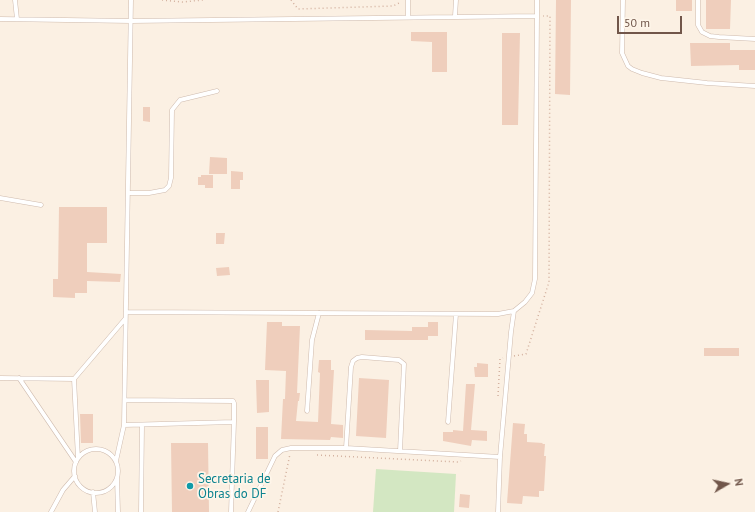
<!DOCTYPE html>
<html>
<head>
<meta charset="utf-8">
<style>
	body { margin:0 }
	#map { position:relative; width:755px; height:512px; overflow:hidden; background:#fbf0e3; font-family:"PT Sans",sans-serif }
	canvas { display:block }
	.north { position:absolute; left:707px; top:464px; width:40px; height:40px; -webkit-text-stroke:3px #fef5e9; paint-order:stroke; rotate:81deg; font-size:11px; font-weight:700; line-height:16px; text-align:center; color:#71564a }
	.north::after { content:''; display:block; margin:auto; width:14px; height:18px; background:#71564a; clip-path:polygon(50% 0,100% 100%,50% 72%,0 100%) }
	.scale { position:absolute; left:617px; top:16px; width:65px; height:18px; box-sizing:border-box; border:2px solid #71564a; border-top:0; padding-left:5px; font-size:12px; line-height:14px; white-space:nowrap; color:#71564a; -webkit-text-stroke:3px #fef5e9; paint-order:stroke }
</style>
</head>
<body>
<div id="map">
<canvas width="755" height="512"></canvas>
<div class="north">N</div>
<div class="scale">50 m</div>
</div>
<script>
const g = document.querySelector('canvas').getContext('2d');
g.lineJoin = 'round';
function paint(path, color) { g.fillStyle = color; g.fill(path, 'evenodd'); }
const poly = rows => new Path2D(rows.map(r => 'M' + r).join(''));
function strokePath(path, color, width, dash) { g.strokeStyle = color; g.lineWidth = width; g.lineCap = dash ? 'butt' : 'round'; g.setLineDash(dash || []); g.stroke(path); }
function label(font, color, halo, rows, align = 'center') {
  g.font = font + ' "PT Sans",sans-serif'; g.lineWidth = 3.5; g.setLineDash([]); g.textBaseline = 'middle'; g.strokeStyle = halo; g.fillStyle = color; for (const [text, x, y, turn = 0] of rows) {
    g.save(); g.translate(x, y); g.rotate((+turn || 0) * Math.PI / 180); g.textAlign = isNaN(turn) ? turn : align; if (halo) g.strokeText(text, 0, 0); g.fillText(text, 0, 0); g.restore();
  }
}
paint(poly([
	[376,469,456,474,454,512,373,512]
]), '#d3e7c2');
paint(poly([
	[556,0,571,0,570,95,555,94],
	[676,0,692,0,692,11,676,11],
	[706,0,731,0,730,29,706,29],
	[411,32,447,32,447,72,432,72,432,42,411,41],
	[502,33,520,33,518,125,502,125],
	[690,43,730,43,730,50,755,50,755,70,739,70,739,65,691,66],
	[143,107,150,107,150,122,143,121],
	[210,157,227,158,227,174,209,174],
	[231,171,243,172,243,180,240,180,240,189,231,189],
	[201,175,213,175,213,188,205,188,205,185,198,185,198,177,201,177],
	[59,207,107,207,107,243,87,243,87,272,121,274,120,282,87,281,87,293,75,293,75,298,53,297,53,279,58,279],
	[216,233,225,233,224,244,216,244],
	[229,267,230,275,217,276,216,268],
	[267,322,282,322,282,326,300,326,297,393,300,393,299,401,298,401,296,421,318,422,320,373,318,372,319,360,331,360,331,370,334,370,331,424,343,425,343,438,331,437,330,440,281,439,283,399,285,399,286,371,265,370],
	[428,322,438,322,438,336,428,336,428,340,365,340,365,330,412,331,412,327,428,327],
	[704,348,739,348,739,356,704,356],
	[477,363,488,364,488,377,475,377,474,367,477,367],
	[359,378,389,380,386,438,356,436],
	[256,380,269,380,269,412,257,413],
	[466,384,475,384,471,430,487,431,487,441,472,440,471,446,443,441,443,432,453,432,453,430,463,431],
	[80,414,93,414,93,443,81,443],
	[513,423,525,424,524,434,527,434,527,442,543,443,542,444,545,444,544,456,546,456,544,491,539,491,539,497,523,496,522,504,507,503],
	[256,427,268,427,268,459,256,459],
	[171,443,208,443,209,512,172,512],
	[460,494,470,495,469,508,459,507]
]), '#efcebc');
const service = poly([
	[15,0,17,19],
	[408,0,408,17],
	[537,0,537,16],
	[623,0,622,53,628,66,632,69,642,73,661,78,707,83,755,86],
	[698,0,698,25,702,32,710,36,719,37,755,39],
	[455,16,456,0],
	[0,19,131,21,537,16,535,279,532,293,525,302,514,311,498,314,126,312],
	[128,193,149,193,165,190,169,186,171,178,172,110,180,100,217,91],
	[0,198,41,205],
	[0,378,74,379],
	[19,378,76,462],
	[125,400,233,401,234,403,234,422,231,512],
	[307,411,312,340,319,313],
	[448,422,456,314],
	[124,425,234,422],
	[346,448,351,367,353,361,357,358,362,357,399,360,404,364,400,451],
	'74 471a22 22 0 1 1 44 0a22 22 0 1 1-44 0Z',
	[78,458,74,379,125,319],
	[116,461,124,425,131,0],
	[117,478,118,512],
	[93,492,95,512],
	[51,512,63,490,75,476],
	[141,512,142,425],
	[248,512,275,456,282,450,291,448,346,448,500,457],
	[498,512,500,457,511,332,514,311]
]);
strokePath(service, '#cebaad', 5);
strokePath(poly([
	[162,0,182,2,203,0],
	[291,0,298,9,393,6,401,2],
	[514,356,526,354,549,282,550,16,543,16],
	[498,396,500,359,503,358],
	[317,455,458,462,461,461],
	[278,512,290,454]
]), '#d3b19f', 1.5, [1, 3]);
strokePath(service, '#fff', 4);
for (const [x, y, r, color] of [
	[190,486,4,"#0f9aa8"]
]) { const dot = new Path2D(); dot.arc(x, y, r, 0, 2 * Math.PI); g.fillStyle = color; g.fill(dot); strokePath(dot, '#fef5e9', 1.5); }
label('13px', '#0d838f', '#fef5e9', [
	["Secretaria de",198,479],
	["Obras do DF",198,494]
], 'left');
</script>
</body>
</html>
